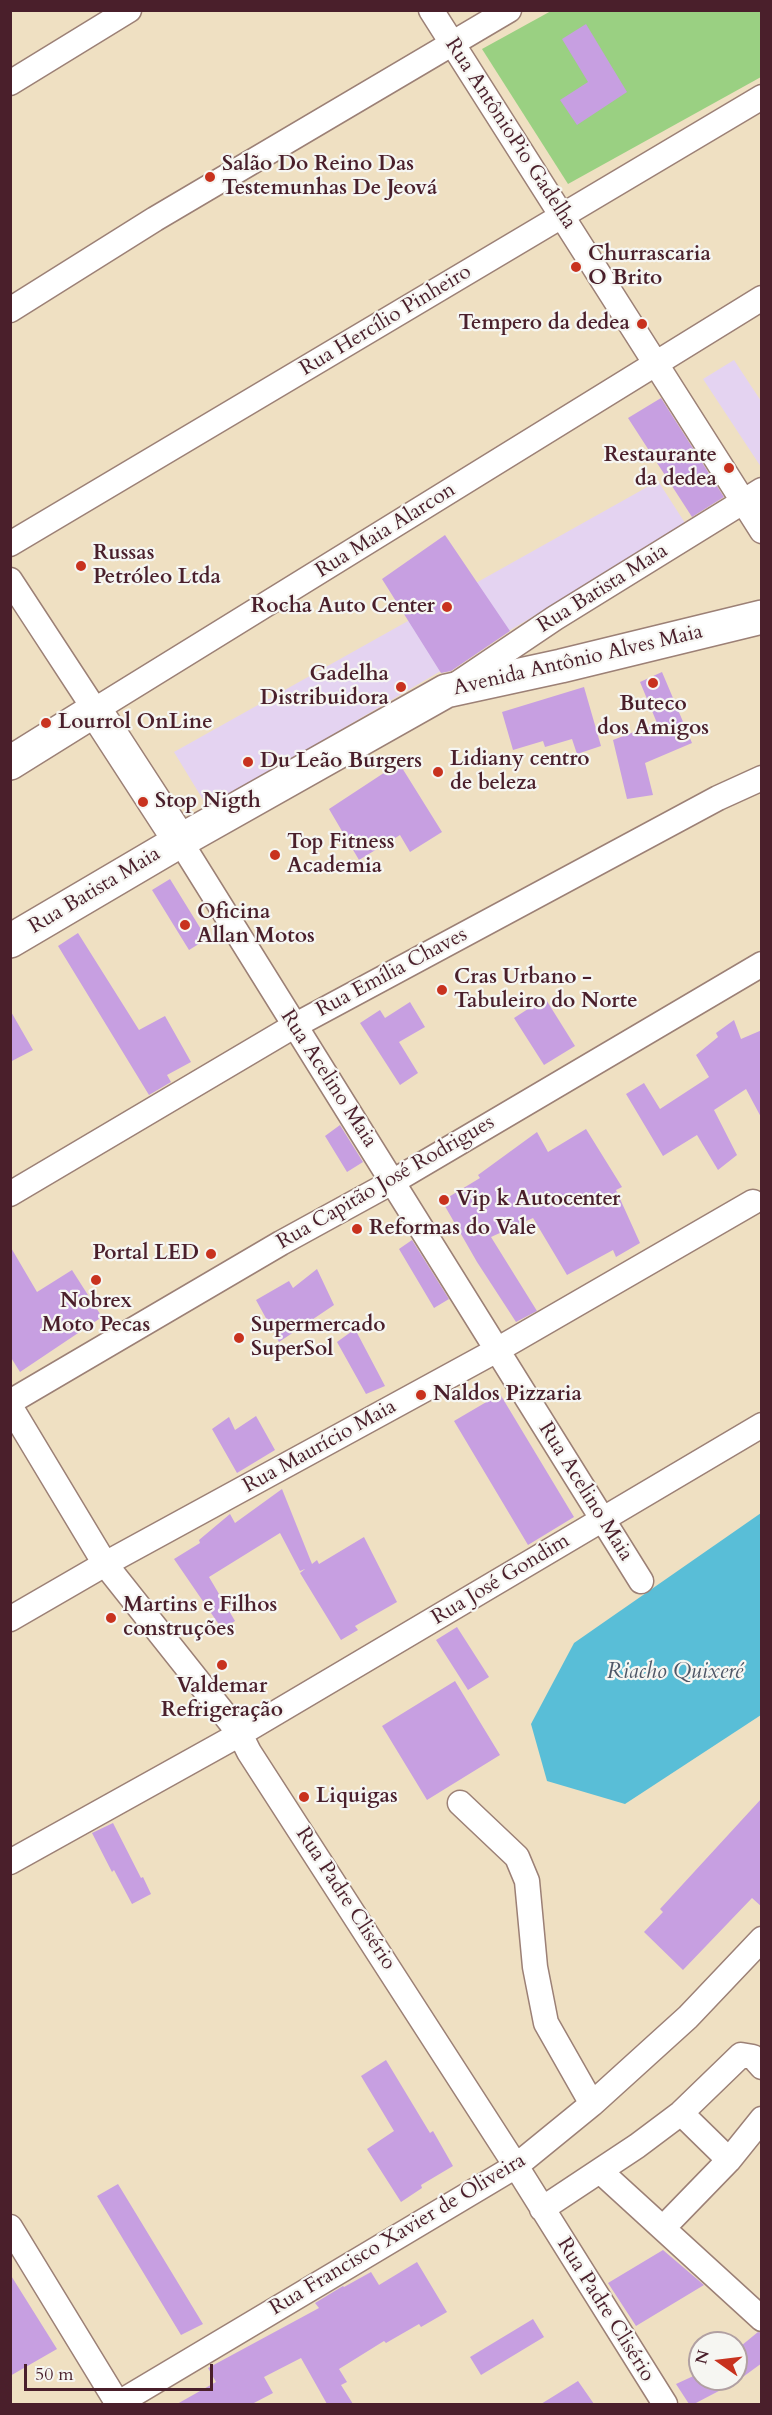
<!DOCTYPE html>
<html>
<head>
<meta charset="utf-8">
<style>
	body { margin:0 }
	#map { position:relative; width:772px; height:2415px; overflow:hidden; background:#efe0c2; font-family:Cardo,serif }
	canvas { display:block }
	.frame { position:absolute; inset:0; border:12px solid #4a1f2b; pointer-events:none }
	.north { position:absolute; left:688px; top:2331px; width:60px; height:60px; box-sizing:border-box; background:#f6f6f2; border:2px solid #b1a0a2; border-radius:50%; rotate:284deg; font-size:16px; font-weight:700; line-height:24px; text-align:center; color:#4a1f2b }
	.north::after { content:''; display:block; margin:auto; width:21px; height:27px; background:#c8321e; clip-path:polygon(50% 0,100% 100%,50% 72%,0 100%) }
	.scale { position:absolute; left:24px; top:2364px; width:189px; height:27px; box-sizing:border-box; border:3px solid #4a1f2b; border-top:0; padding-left:8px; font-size:18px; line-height:21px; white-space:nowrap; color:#4a1f2b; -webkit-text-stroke:4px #f6f6f2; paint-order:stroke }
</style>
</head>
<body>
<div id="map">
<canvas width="772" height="2415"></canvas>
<div class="frame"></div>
<div class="north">N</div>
<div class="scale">50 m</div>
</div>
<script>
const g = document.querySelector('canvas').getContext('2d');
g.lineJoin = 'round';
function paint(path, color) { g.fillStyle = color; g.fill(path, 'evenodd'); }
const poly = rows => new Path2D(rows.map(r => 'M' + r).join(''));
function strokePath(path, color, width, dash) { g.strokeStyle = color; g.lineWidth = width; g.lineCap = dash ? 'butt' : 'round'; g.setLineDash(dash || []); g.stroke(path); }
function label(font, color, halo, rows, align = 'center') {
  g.font = font + ' Cardo,serif'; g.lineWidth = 4.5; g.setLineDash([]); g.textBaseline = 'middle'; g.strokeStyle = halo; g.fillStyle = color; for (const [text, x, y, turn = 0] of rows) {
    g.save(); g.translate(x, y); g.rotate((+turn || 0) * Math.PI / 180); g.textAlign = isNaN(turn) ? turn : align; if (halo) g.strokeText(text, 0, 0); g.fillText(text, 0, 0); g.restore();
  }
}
paint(poly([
	[734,360,761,401,761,467,703,379],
	[658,481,687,526,208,808,174,752]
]), '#e4d3f1');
paint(poly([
	[551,11,761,11,761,77,568,184,482,49]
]), '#9ad082');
paint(poly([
	[761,1513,761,1715,625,1804,547,1781,531,1724,574,1643]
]), '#59bed7');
paint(poly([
	[586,24,627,92,577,125,560,100,588,82,562,39],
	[661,398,724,497,692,517,628,418],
	[445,535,510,631,451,671,441,673,382,579],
	[662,672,692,743,645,763,653,795,627,799,613,740,657,723,640,682],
	[584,687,601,746,577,754,572,739,545,747,543,741,513,750,502,712],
	[399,763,442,832,410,852,400,835,359,860,329,809],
	[170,879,207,939,189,950,152,890],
	[78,933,139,1030,165,1016,191,1062,167,1075,171,1082,149,1095,58,946],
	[545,998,575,1046,544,1065,514,1018],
	[410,1002,425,1027,399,1042,418,1073,400,1085,360,1023,380,1010,385,1018],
	[10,1010,33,1050,10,1062],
	[734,1020,741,1039,762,1030,762,1119,746,1089,714,1110,737,1155,718,1170,697,1135,663,1156,626,1094,644,1083,660,1109,709,1077,696,1055,718,1037,716,1033],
	[340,1125,363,1162,347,1172,325,1136],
	[586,1129,622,1187,616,1190,640,1243,616,1257,613,1250,567,1275,533,1218,491,1237,537,1311,516,1322,477,1262,442,1201,480,1178,478,1175,537,1132,548,1152],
	[412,1240,449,1299,434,1308,399,1249],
	[10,1246,37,1292,72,1270,102,1317,20,1372,10,1356],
	[317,1269,334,1305,279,1342,256,1300,289,1281,293,1288],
	[355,1329,385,1386,366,1394,337,1342],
	[500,1394,574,1517,528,1545,454,1421],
	[256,1416,275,1450,237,1473,212,1429,229,1417,235,1430],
	[282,1489,312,1564,317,1560,319,1564,364,1537,397,1602,355,1626,358,1630,341,1640,300,1573,305,1569,300,1571,280,1533,209,1577,235,1621,222,1629,174,1559,200,1543,199,1540,230,1514,235,1523],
	[457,1627,489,1677,468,1690,436,1640],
	[455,1681,500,1755,427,1800,382,1726],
	[762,1798,762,1907,752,1898,683,1970,644,1932,663,1912,660,1909],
	[113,1823,141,1878,143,1877,151,1894,132,1904,114,1870,112,1872,92,1833],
	[386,2060,430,2133,433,2131,453,2166,421,2185,422,2188,401,2202,367,2149,394,2131,361,2076],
	[118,2184,203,2324,181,2335,97,2196],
	[663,2250,704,2285,636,2326,608,2283],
	[417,2262,447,2312,421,2327,419,2324,386,2343,384,2341,339,2369,347,2382,341,2385,353,2404,327,2404,301,2358,264,2377,273,2393,252,2404,177,2404,216,2382,208,2368,319,2308,315,2303,343,2286,344,2287,371,2272,379,2285],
	[10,2274,57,2349,10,2376],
	[533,2319,544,2337,481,2375,470,2357],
	[758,2332,762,2333,762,2363,736,2382,694,2404,689,2404,676,2384,700,2373,700,2379,736,2379,736,2350],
	[578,2381,594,2404,541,2404]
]), '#c79fe1');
const street = poly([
	[431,10,762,531],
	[10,83,129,10],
	[10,310,155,219,509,10],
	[10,544,762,97],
	[10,580,95,710,762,298],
	[457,684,555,618,762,490],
	[180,841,641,1581],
	[10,1194,294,1026,718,798,762,778],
	[10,1402,281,1243,394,1181,762,964],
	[10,1406,105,1564,240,1734,249,1752,516,2166,665,2404],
	[10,1619,105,1564,497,1350,753,1202],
	[460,1803,517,1857,527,1881,535,1967,546,2023,592,2104],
	[10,1862,240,1734,762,1425],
	[681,2113,729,2160],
	[600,2171,762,2319],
	[542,2209,637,2146,681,2113,741,2055,753,2057,762,2067],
	[10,2227,118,2404],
	[664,2227,729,2160,762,2119],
	[117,2404,516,2166,592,2104,688,2017,762,1939]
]);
const secondary = poly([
	[10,763,95,710,180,841],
	[10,941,180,841,446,691,561,666,762,617]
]);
strokePath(street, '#9c8076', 27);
strokePath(secondary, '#9c8076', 36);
strokePath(street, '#fff', 24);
strokePath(secondary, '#fff', 33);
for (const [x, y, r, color] of [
	[210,177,6,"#c8321e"],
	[576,267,6,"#c8321e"],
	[642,324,6,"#c8321e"],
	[729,468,6,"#c8321e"],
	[81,566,6,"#c8321e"],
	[447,607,6,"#c8321e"],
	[653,683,6,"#c8321e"],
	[401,687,6,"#c8321e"],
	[46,723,6,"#c8321e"],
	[248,762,6,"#c8321e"],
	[438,772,6,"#c8321e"],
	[143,802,6,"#c8321e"],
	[275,855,6,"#c8321e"],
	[185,925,6,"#c8321e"],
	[442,990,6,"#c8321e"],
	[444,1200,6,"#c8321e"],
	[357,1229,6,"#c8321e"],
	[211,1254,6,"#c8321e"],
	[96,1280,6,"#c8321e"],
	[239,1338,6,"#c8321e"],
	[421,1395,6,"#c8321e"],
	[111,1618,6,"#c8321e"],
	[222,1665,6,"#c8321e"],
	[304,1797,6,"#c8321e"]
]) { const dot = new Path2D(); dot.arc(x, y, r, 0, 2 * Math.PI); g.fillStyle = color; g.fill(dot); strokePath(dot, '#f6f6f2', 2); }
label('21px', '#4a1f2b', '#f6f6f2', [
	["Rua AntônioPio Gadelha",510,134,57],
	["Rua Hercílio Pinheiro",386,321,-31],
	["Rua Maia Alarcon",386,531,-32],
	["Rua Batista Maia",603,589,-32],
	["Avenida Antônio Alves Maia",578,661,-13],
	["Rua Batista Maia",95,891,-31],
	["Rua Emília Chaves",392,973,-28],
	["Rua Acelino Maia",328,1079,57],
	["Rua Capitão José Rodrigues",386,1183,-30],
	["Rua Maurício Maia",320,1447,-29],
	["Rua Acelino Maia",585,1492,58],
	["Rua José Gondim",501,1580,-31],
	["Rua Padre Clisério",345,1899,57],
	["Rua Francisco Xavier de Oliveira",398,2235,-31],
	["Rua Padre Clisério",605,2310,58]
]);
label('bold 21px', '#4a1f2b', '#f6f6f2', [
	["Salão Do Reino Das",222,165],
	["Testemunhas De Jeová",222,189],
	["Churrascaria",588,255],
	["O Brito",588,279],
	["Tempero da dedea",630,324,"right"],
	["Restaurante",717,456,"right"],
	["da dedea",717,480,"right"],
	["Russas",93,554],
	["Petróleo Ltda",93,578],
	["Rocha Auto Center",435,607,"right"],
	["Gadelha",389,675,"right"],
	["Distribuidora",389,699,"right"],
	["Buteco",653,705,"center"],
	["dos Amigos",653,729,"center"],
	["Lourrol OnLine",58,723],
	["Lidiany centro",450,760],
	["de beleza",450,784],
	["Du Leão Burgers",260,762],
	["Stop Nigth",155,802],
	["Top Fitness",287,843],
	["Academia",287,867],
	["Oficina",197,913],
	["Allan Motos",197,937],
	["Cras Urbano -",454,978],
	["Tabuleiro do Norte",454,1002],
	["Vip k Autocenter",456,1200],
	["Reformas do Vale",369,1229],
	["Portal LED",199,1254,"right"],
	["Nobrex",96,1302,"center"],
	["Moto Pecas",96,1326,"center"],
	["Supermercado",251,1326],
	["SuperSol",251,1350],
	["Naldos Pizzaria",433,1395],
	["Martins e Filhos",123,1606],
	["construções",123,1630],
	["Valdemar",222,1687,"center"],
	["Refrigeração",222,1711,"center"],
	["Liquigas",316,1797]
], 'left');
label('italic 22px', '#4f5767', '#f6f6f2', [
	["Riacho Quixeré",675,1673]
]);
</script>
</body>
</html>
